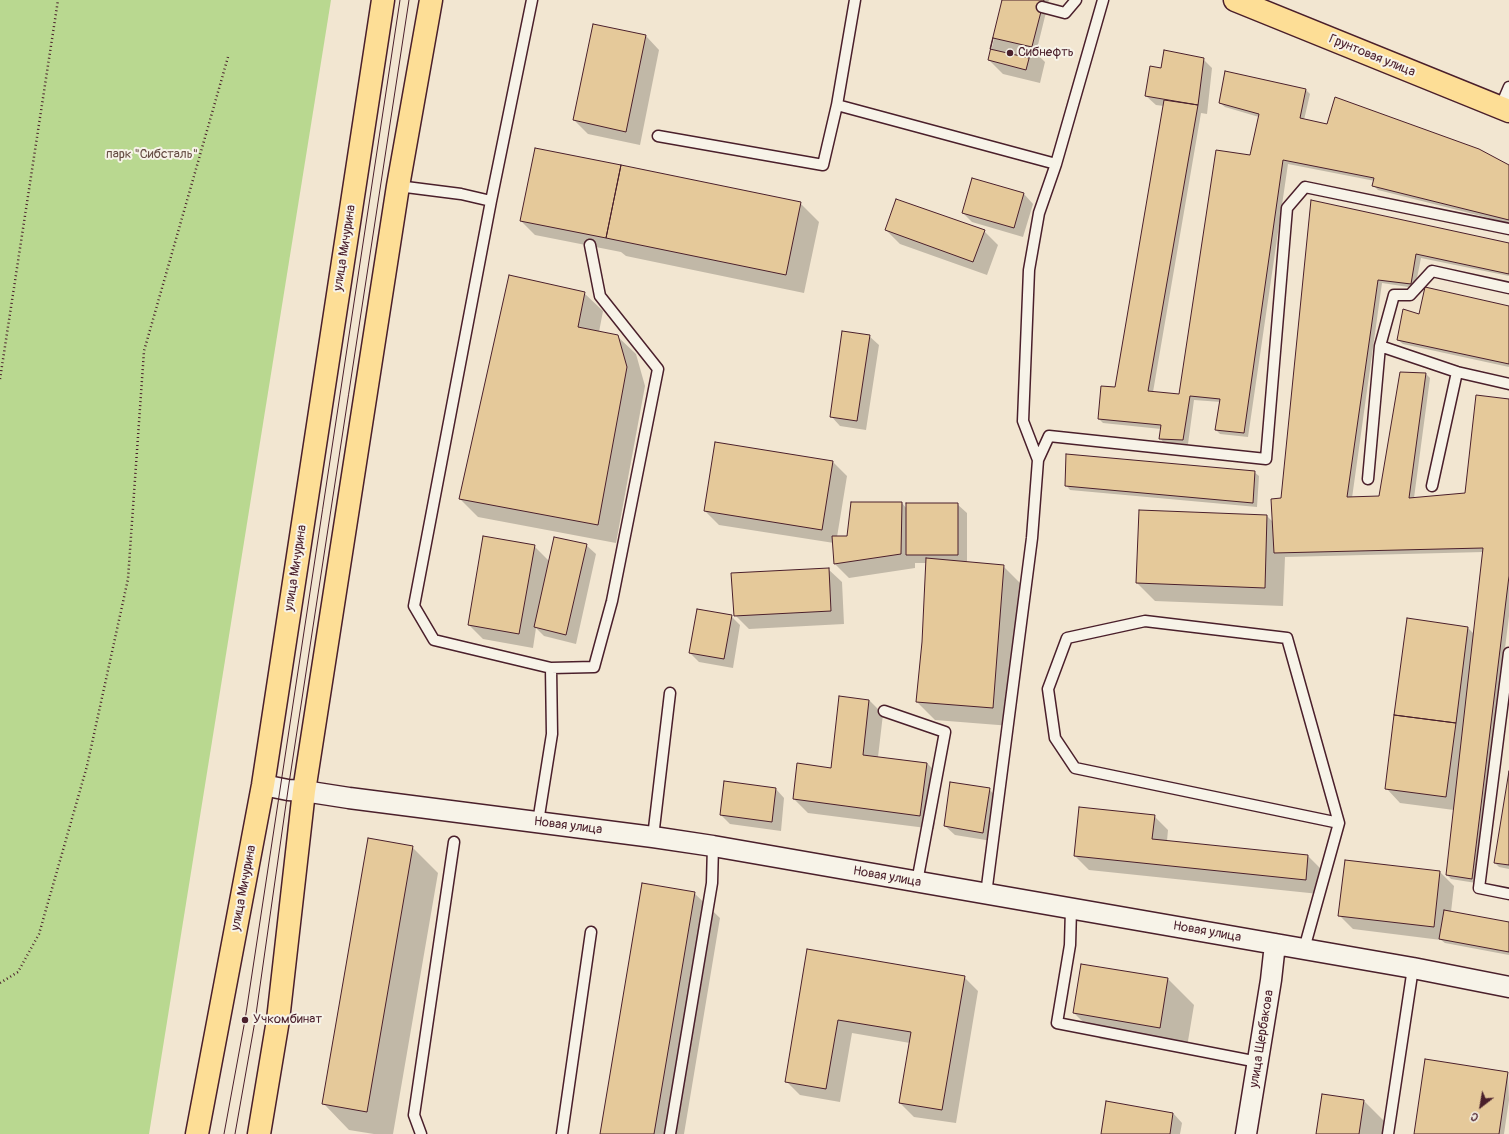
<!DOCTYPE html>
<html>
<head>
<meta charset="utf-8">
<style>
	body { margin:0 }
	#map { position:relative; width:1509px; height:1134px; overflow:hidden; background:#f2e6d1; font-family:Pangolin,sans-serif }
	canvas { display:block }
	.north { position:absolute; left:1461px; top:1086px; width:40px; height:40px; -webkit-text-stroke:3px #f7f3e8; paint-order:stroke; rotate:211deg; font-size:11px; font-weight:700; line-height:16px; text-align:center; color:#4a1f2b }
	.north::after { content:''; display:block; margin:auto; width:14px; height:18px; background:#4a1f2b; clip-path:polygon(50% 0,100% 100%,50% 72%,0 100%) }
</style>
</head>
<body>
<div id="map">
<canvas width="1509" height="1134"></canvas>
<div class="north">С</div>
</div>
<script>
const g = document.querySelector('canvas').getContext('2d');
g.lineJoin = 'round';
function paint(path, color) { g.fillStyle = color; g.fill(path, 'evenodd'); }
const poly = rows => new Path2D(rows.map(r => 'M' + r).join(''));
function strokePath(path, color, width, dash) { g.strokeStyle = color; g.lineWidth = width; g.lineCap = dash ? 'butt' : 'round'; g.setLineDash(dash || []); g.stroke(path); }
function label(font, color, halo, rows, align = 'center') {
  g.font = font + ' Pangolin,sans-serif'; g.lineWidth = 4; g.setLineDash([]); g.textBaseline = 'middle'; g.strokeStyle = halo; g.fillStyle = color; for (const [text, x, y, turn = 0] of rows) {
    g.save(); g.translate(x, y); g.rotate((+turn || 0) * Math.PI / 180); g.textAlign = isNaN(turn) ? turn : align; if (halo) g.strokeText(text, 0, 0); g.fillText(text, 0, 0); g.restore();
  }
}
paint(poly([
	[0,0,331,0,149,1134,0,1134]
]), '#b9d890');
paint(poly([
	[1003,0,1049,0,1036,53,1045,62,1040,83,1003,74,989,60],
	[646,36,659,50,640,145,588,134,574,120],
	[1203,59,1212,68,1207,114,1201,113,1153,392,1180,395,1251,157,1259,117,1225,107,1220,103,1225,72,1306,90,1310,94,1304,120,1509,166,1509,223,1378,190,1373,185,1375,181,1288,164,1248,437,1220,434,1216,430,1221,402,1194,400,1188,444,1164,443,1160,438,1161,429,1103,423,1099,419,1115,388,1164,106,1156,105,1146,96,1162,69],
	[973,179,1024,194,1033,204,1023,237,972,222,963,213],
	[1312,201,1509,244,1509,276,1421,258,1415,288,1382,283,1352,498,1379,497,1401,373,1426,374,1430,378,1414,498,1466,494,1509,400,1509,616,1476,883,1451,879,1447,875,1454,810,1400,803,1387,789,1408,620,1468,628,1474,634,1484,552,1285,557,1283,606,1155,601,1137,583,1140,512,1267,516,1274,523,1282,499],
	[800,203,819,222,804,293,626,256,621,252,535,235,521,221],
	[886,230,984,231,998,245,987,275,900,244],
	[584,293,603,311,599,332,617,336,636,354,645,386,616,543,478,517,460,499],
	[1509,307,1509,367,1403,344,1398,340,1420,315],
	[869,336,879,345,866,430,840,426,831,416],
	[833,462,847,476,837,537,848,537,902,503,907,509,957,504,967,513,967,563,1003,566,1021,584,1011,726,935,720,917,702,923,642,927,563,915,563,915,568,849,578,835,564,834,543,719,525,705,511],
	[1254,472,1259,476,1257,507,1070,490,1066,485],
	[484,538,534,546,550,562,586,545,596,554,576,644,544,636,536,628,533,648,483,639,469,625],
	[828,569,842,582,844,624,749,629,735,615],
	[731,616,740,625,733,668,699,662,690,653],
	[869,700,883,714,878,757,927,763,940,777,934,829,808,813,794,799,832,769],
	[1509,777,1509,869,1499,867,1495,863],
	[775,788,784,798,781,831,730,824,721,815],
	[989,789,998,799,992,841,955,835,945,826],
	[1154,816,1168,830,1167,841,1308,856,1322,870,1319,894,1089,870,1075,856],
	[412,847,438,873,393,1134,374,1134,349,1130,324,1104],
	[1440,872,1454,886,1451,912,1509,923,1509,955,1445,943,1441,940,1353,929,1339,915],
	[694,893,720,918,684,1134,601,1134],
	[808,950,964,977,978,991,956,1123,914,1117,900,1103,910,1043,852,1033,840,1102,800,1095,786,1081],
	[1082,965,1168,979,1194,1005,1186,1053,1100,1039,1074,1013],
	[1426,1061,1508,1073,1509,1100,1504,1134,1415,1134],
	[1323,1095,1364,1101,1390,1127,1389,1134,1317,1134],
	[1173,1113,1182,1123,1180,1134,1102,1134]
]), '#0003');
const building = poly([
	[1002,0,1044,0,1029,58,990,49,1002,0],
	[593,24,646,35,626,132,573,120,593,24],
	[993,38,1032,47,1026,70,988,60,993,38],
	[1164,50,1204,58,1198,105,1145,96,1150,66,1161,68,1164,50],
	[1225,71,1306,89,1300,118,1327,124,1335,97,1479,149,1509,165,1509,220,1372,186,1374,178,1283,160,1244,433,1215,430,1220,399,1190,396,1183,440,1159,439,1161,425,1098,419,1101,386,1115,387,1164,100,1198,105,1148,391,1179,394,1216,150,1250,155,1259,114,1219,103,1225,71],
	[535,148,621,165,606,238,520,221,535,148],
	[621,165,801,202,786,275,606,238,621,165],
	[972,178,1024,193,1014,228,962,213,972,178],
	[896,199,985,230,973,262,885,230,896,199],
	[1311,200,1509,243,1509,274,1416,254,1411,284,1378,280,1347,497,1379,496,1400,372,1426,373,1409,498,1465,493,1476,395,1509,399,1509,576,1472,879,1446,875,1483,548,1274,553,1271,499,1281,498,1311,200],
	[509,275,585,292,578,327,618,335,627,367,598,525,459,499,509,275],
	[1425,287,1509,306,1509,364,1397,340,1403,309,1419,314,1425,287],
	[842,331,870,335,857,421,830,417,842,331],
	[715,442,833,461,822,530,704,511,715,442],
	[1066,454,1255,471,1253,503,1065,486,1066,454],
	[851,502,902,502,901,554,834,564,832,536,847,536,851,502],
	[906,503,958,503,958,555,906,555,906,503],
	[1139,510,1267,515,1265,588,1136,583,1139,510],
	[483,536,535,545,519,634,468,625,483,536],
	[554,537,587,544,566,635,534,627,554,537],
	[926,558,1004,565,993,708,916,702,922,642,926,558],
	[829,568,831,611,734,616,731,573,829,568],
	[697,609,732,615,724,659,689,653,697,609],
	[1407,618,1468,627,1456,723,1394,715,1407,618],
	[839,696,869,700,863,755,927,763,920,816,793,799,797,763,831,768,839,696],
	[1394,715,1456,723,1446,797,1385,789,1394,715],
	[1509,771,1509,865,1494,863,1509,771],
	[724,781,776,788,772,822,720,815,724,781],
	[950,782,990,788,983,833,944,826,950,782],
	[1079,807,1155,815,1152,839,1308,855,1306,880,1074,856,1079,807],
	[368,838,413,846,367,1112,322,1104,368,838],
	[1345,860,1440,871,1434,927,1338,916,1345,860],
	[642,883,695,892,654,1134,600,1134,642,883],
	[1444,910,1509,922,1509,952,1439,939,1444,910],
	[807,949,965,976,942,1110,899,1103,911,1032,838,1020,826,1089,785,1082,807,949],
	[1081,964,1168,978,1160,1028,1073,1013,1081,964],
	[1425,1059,1508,1072,1499,1134,1414,1134,1425,1059],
	[1322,1094,1364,1100,1359,1134,1316,1134,1322,1094],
	[1106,1101,1173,1113,1170,1134,1101,1134,1106,1101]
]);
paint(building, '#e5c99a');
strokePath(building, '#4a1f2b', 1);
const service = poly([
	[532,0,491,201,414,606,434,640,551,668,552,734,538,822],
	[855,0,837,105,1056,164],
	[1042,7,1065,13,1076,0],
	[1500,108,1509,87],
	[658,136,823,165,837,105],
	[398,186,461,194,491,201],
	[1509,288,1432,271,1410,295,1394,295,1380,346,1457,372,1509,384],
	[1038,460,1049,436,1266,459,1287,208,1305,187,1509,229],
	[1368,479,1380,346],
	[1432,486,1457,372],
	[1509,653,1479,888,1509,894],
	[551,668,594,667,612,601,658,369,600,296,590,245],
	[884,711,945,732,917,882],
	[653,837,670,693],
	[986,894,1032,538,1038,460,1023,421,1029,270,1039,213,1056,164,1103,0],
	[1071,909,1070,945,1057,1023,1258,1062],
	[1304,949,1339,823,1287,638,1145,621,1067,638,1048,689,1055,738,1075,768,1339,823],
	[421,1134,414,1115,454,842],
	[562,1134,591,932],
	[670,1134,712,883,713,846],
	[1388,1134,1413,968]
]);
const minor = poly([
	[263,785,288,790,304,791,349,798,653,837,713,846,1413,968,1509,987],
	[1246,1134,1271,980,1275,944]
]);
const primary = poly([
	[1235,0,1509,111],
	[197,1134,263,785,383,0],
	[259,1134,278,1020,304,791,398,186,431,0]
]);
strokePath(service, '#4a1f2b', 13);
strokePath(minor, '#4a1f2b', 23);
strokePath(primary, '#4a1f2b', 25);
strokePath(poly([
	[0,379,58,0],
	[0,983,18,972,39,934,87,766,128,579,144,351,228,57]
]), '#4a1f2b', 2.5, [1, 3]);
strokePath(service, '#f7f3e8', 10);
strokePath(minor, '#f7f3e8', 20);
strokePath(primary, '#fdde96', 22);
strokePath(poly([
	[224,1134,245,1020,400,0],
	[235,1134,255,1021,288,790,409,0]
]), '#4a1f2b', 1);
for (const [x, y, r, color] of [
	[1010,53,4,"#4a1f2b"],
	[245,1020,4,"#4a1f2b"]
]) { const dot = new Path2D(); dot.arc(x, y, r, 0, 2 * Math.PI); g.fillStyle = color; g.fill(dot); strokePath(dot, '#f7f3e8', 1.5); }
label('13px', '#4a1f2b', '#f7f3e8', [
	["Сибнефть",1018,53],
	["Учкомбинат",253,1020]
], 'left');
label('13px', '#4a1f2b', '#f7f3e8', [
	["Грунтовая улица",1372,56,22],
	["улица Мичурина",345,248,-81],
	["улица Мичурина",296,568,-81],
	["Новая улица",568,826,7],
	["Новая улица",887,877,10],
	["улица Мичурина",244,888,-79],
	["Новая улица",1207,932,10],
	["улица Щербакова",1262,1039,-81]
]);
label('13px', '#664d44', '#f7f3e8', [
	["парк \"Сибсталь\"",152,155]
]);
</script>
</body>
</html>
